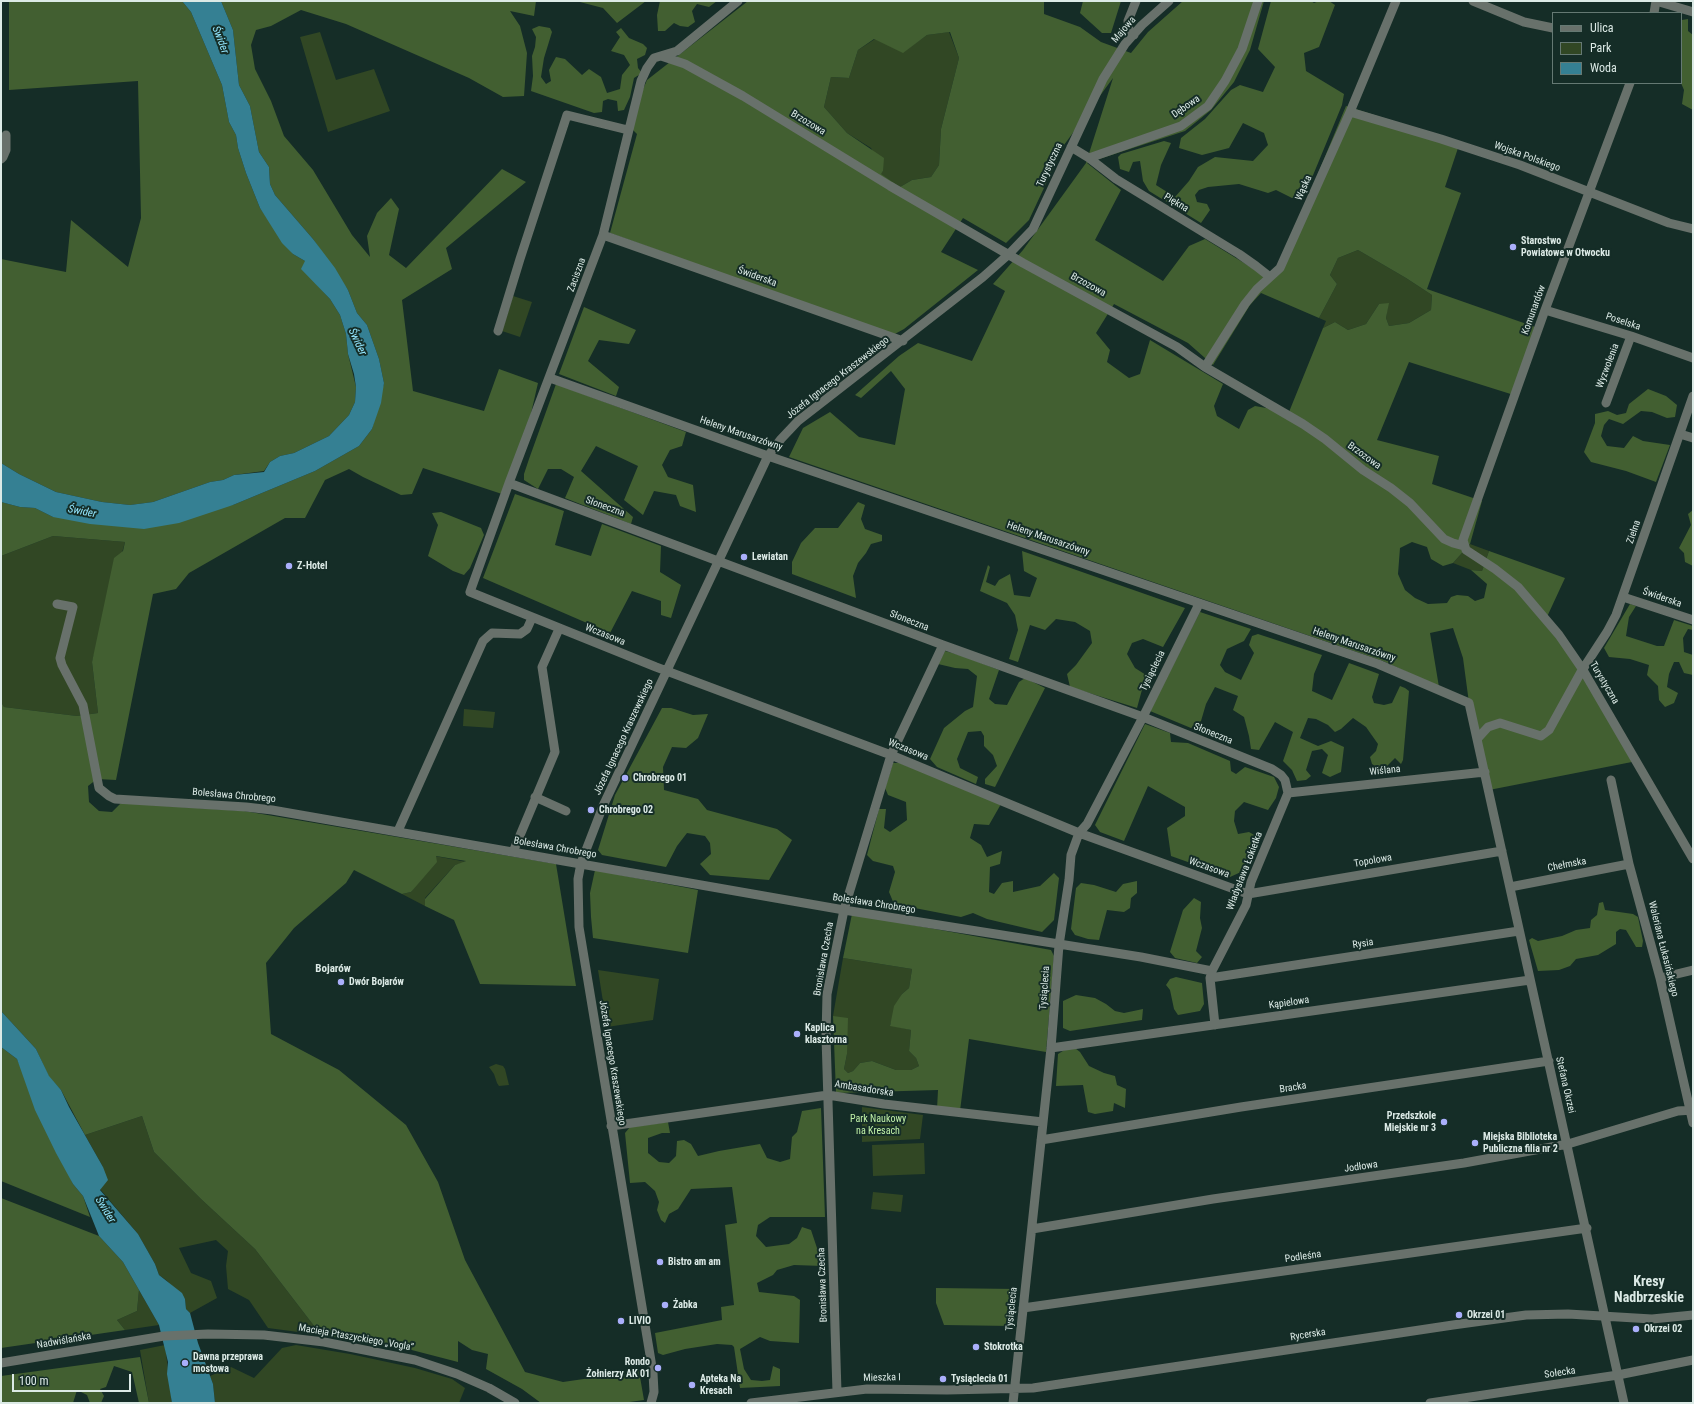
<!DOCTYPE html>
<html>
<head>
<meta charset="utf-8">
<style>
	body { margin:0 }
	#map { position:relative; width:1694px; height:1404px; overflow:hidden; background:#152d27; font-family:"Roboto Condensed",sans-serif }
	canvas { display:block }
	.frame { position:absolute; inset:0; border:2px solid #dceae6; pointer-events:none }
	.legend { position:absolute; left:1552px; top:12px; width:130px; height:72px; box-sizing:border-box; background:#152d27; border:1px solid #657973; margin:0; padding:5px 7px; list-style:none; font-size:12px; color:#dceae6 }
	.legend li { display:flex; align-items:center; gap:8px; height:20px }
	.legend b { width:20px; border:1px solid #657973 }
	.scale { position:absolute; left:12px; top:1374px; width:119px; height:18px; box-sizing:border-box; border:2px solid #dceae6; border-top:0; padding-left:5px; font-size:12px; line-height:14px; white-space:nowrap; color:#dceae6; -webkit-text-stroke:3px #152d27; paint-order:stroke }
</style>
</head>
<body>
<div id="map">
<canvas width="1694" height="1404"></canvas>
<div class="frame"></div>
<ul class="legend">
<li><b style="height:5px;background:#68716b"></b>Ulica</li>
<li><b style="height:11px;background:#314724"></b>Park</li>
<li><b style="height:11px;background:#358093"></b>Woda</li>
</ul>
<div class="scale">100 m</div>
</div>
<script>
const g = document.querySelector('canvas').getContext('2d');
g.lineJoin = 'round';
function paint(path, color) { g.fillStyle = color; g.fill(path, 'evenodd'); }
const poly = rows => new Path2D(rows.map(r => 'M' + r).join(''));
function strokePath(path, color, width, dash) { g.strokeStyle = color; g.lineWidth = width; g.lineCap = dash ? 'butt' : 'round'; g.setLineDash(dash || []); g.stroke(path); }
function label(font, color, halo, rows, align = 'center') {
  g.font = font + ' "Roboto Condensed",sans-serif'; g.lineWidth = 4; g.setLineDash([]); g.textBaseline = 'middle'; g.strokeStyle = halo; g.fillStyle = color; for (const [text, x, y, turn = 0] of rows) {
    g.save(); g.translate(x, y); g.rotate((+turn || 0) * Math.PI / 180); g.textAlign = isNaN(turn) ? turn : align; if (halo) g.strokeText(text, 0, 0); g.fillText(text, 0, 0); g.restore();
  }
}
paint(poly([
	[320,32,336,80,374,69,390,111,328,132,300,37],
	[949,32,959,58,941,129,939,165,931,177,912,180,900,187,880,174,883,171,871,148,847,133,824,107,831,77,849,78,858,50,875,39,903,52,927,35],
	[1358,250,1406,278,1432,295,1431,310,1409,323,1389,326,1386,318,1388,304,1379,304,1366,324,1348,330,1335,322,1323,328,1326,321,1319,318,1337,284,1330,275,1338,258],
	[513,296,532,302,520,337,502,331],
	[53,536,125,542,92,662,98,713,77,716,4,707,1,702,1,556],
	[1470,544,1489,551,1482,571,1471,570,1453,563],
	[464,709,495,712,493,728,463,726],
	[435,856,467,862,455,865,425,898,425,906,402,894,411,892],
	[843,958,912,969,909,988,902,994,890,1025,911,1030,909,1051,916,1058,919,1066,911,1070,896,1070,872,1061,860,1063,853,1071,848,1073,844,1069,847,1054,833,1016],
	[598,970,659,979,653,1020,607,1027],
	[496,1064,503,1066,505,1069,509,1085,499,1086,497,1083,494,1074,489,1067],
	[862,1107,923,1115,920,1139,862,1142],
	[142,1116,154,1152,201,1199,255,1249,321,1335,268,1328,249,1300,228,1289,226,1266,228,1251,216,1240,179,1248,191,1273,211,1281,217,1298,190,1313,186,1309,185,1299,166,1280,159,1275,155,1264,138,1234,100,1189,103,1167,85,1135],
	[924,1143,925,1174,873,1176,872,1145],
	[873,1192,903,1195,901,1212,871,1209],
	[139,1290,159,1325,125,1330,117,1320,137,1311],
	[165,1345,172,1403,149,1403,140,1350],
	[296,1345,350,1354,415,1368,452,1379,465,1388,459,1403,215,1403,213,1384,210,1376,231,1367,254,1378,282,1348]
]), '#314724');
paint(poly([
	[9,1,182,1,191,12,222,85,229,122,236,135,238,148,246,173,260,208,293,254,305,261,317,285,330,299,340,315,346,334,348,354,356,387,355,402,349,415,329,436,294,453,280,456,270,462,264,471,234,475,223,480,210,482,153,502,130,505,102,502,56,492,19,474,1,463,1,259,66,272,71,220,128,267,141,218,138,81,9,90],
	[221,1,536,1,534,16,510,11,520,26,527,53,524,96,503,97,469,78,346,24,301,10,271,26,256,30,251,45,255,69,271,101,284,136,313,170,352,235,370,257,367,236,377,213,391,198,399,209,389,255,406,268,502,169,526,182,446,248,452,269,402,300,413,391,484,411,499,369,538,383,529,422,502,494,423,468,412,494,401,495,363,477,349,469,325,480,305,518,285,518,189,573,176,589,153,594,116,780,97,779,88,786,89,802,99,811,112,812,121,803,244,811,556,864,576,986,480,984,454,920,425,906,425,899,455,865,466,861,436,856,437,862,411,892,402,894,354,870,346,883,294,928,266,963,271,1034,339,1070,406,1125,438,1182,465,1260,525,1372,563,1382,639,1371,644,1400,622,1403,541,1403,522,1389,486,1369,488,1354,472,1350,458,1341,458,1362,404,1348,321,1335,255,1249,201,1199,154,1152,142,1116,85,1135,61,1090,49,1077,36,1049,1,1011,1,702,4,707,77,716,98,713,92,662,114,558,123,551,125,542,53,536,1,556,1,502,20,507,35,508,53,517,233,505,315,471,359,446,372,429,384,383,379,359,367,325,357,313,348,290,313,239,275,195,270,184,269,167,259,152,250,106,239,85,233,30],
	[576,1,646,1,617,23,603,8],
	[660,1,717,1,709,7,697,4,692,11,695,22,688,27,680,26,674,23,665,31,658,31,657,15],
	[748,1,1044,1,1044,14,1080,27,1101,42,1131,53,1148,32,1183,1,1264,1,1250,50,1234,82,1211,110,1185,131,1087,163,1121,190,1095,240,1163,281,1189,246,1205,239,1257,271,1277,272,1346,106,1460,142,1445,187,1461,193,1427,289,1538,328,1517,396,1409,362,1377,440,1439,456,1432,484,1482,501,1470,544,1453,563,1443,566,1431,559,1427,547,1412,542,1400,548,1398,574,1405,590,1415,598,1428,604,1447,603,1451,597,1457,595,1468,596,1475,601,1484,598,1487,584,1471,570,1482,571,1489,551,1565,578,1546,619,1637,761,1489,790,1469,703,1463,658,1453,628,1430,633,1439,687,1383,661,789,457,803,428,830,412,859,437,895,445,905,389,891,371,861,398,855,395,899,356,918,343,972,361,1005,291,993,284,1023,250,1086,163,1113,78,1064,145,1029,220,1006,243,963,218,941,252,978,270,904,329,893,335,610,233,637,134,628,125,647,80],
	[950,32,959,58,941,129,939,165,931,177,912,180,900,187,881,174,883,171,884,158,847,133,824,107,831,77,849,78,858,50,874,39,903,53,927,35],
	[1358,250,1406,278,1432,295,1431,310,1409,323,1389,326,1386,318,1389,303,1379,304,1366,324,1348,330,1335,322,1323,328,1289,412,1255,406,1248,410,1239,429,1217,416,1214,406,1223,384,1150,340,1140,374,1129,378,1107,362,1110,350,1096,333,1114,304,1188,343,1213,365,1250,305,1261,293,1319,318,1337,284,1330,275,1338,258],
	[1083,1,1121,1,1111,33,1102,33,1080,13],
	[1271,1,1311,1,1314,3,1319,1,1329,1,1335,5,1319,47,1304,53,1306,71,1344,94,1342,105,1304,197,1292,198,1276,190,1268,193,1239,184,1208,187,1199,190,1195,195,1197,202,1207,204,1210,210,1201,223,1149,191,1143,181,1140,161,1133,162,1129,172,1120,169,1118,157,1121,154,1164,141,1171,143,1161,165,1156,185,1175,197,1189,181,1198,167,1215,157,1253,161,1268,145,1264,133,1243,123,1229,148,1202,155,1179,148,1181,138,1205,119,1231,90,1240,85,1263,92,1275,67,1258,49],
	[1688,19,1688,31,1693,35,1693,110,1682,104,1684,90,1681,83,1681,21,1682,20],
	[539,26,550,28,552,32,544,58,541,77,546,84,551,81,549,70,556,57,565,59,582,75,589,69,601,77,607,93,620,89,622,75,630,65,624,55,611,51,620,37,616,32,621,28,629,38,643,44,647,48,645,55,637,59,638,68,642,73,634,78,630,97,624,110,618,111,617,101,608,99,603,101,602,112,594,113,531,91,533,76,532,56,535,47,536,37,532,29],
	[584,307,636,330,629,344,599,340,588,361,619,387,616,396,559,374],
	[556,384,686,432,682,446,670,450,662,465,668,477,693,485,696,512,680,506,676,495,654,491,643,515,624,500,638,466,596,446,581,471,633,517,631,524,565,498,574,477,561,469,548,469,538,489,524,480,524,474,529,459],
	[1648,389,1666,396,1677,405,1675,417,1667,418,1652,412,1641,411,1623,424,1609,419,1604,425,1601,436,1607,446,1624,448,1633,436,1643,441,1670,445,1656,482,1626,471,1591,462,1584,452,1595,423,1595,414,1608,411,1617,415,1626,413,1629,404],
	[515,494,564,511,555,545,591,556,602,524,661,546,660,572,681,585,671,618,661,615,661,601,632,591,610,633,483,578],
	[858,502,865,505,861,519,865,529,882,535,882,541,871,544,866,553,858,563,853,576,856,598,792,574,792,562,801,543,815,528,838,528],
	[1693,510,1693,566,1685,562,1684,553,1679,548,1691,525,1688,514],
	[441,512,481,528,484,535,470,568,464,575,453,571,428,556,438,525,432,513],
	[1022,551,1185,608,1163,647,1143,639,1132,643,1127,654,1135,668,1146,675,1137,708,1070,687,1067,674,1076,665,1092,643,1090,631,1075,622,1056,619,1045,630,1030,625,1018,662,1009,659,1018,630,1015,615,1007,603,980,591,988,565,990,567,986,582,995,586,999,580,1010,574,1014,595,1030,597,1037,578,1024,571],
	[1630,604,1636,606,1629,617,1626,636,1657,646,1664,646,1674,620,1693,626,1693,630,1688,629,1683,638,1684,652,1693,655,1693,675,1684,673,1679,662,1674,662,1669,674,1667,687,1678,693,1674,703,1665,707,1659,700,1658,686,1647,675,1649,665,1630,659,1609,657,1604,648],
	[1200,612,1251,629,1244,641,1227,649,1220,665,1225,672,1241,680,1254,653,1249,645,1252,636,1258,634,1322,655,1314,674,1312,691,1332,700,1349,663,1379,674,1372,697,1374,703,1384,705,1392,703,1400,686,1405,688,1409,691,1403,760,1401,764,1395,758,1382,771,1372,764,1370,757,1376,751,1378,744,1366,727,1353,718,1341,729,1335,732,1328,725,1316,719,1308,718,1300,738,1318,746,1331,741,1344,747,1341,772,1330,777,1322,773,1328,755,1322,749,1312,751,1306,770,1311,776,1306,780,1297,781,1292,770,1283,761,1293,732,1275,722,1259,750,1251,749,1249,736,1244,717,1233,710,1238,696,1215,687,1206,704,1201,721,1191,728,1150,711],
	[945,651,963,656,999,670,989,699,995,704,1007,705,1019,682,1025,678,1045,688,995,787,985,784,985,779,997,766,993,755,984,746,984,736,981,731,968,732,957,759,960,768,978,777,976,784,937,767,930,759,944,728,965,711,973,707,977,676,968,669,955,668,938,664],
	[662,708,671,708,693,715,708,714,698,738,686,748,672,747,663,767,664,790,698,799,707,810,777,829,792,840,769,880,710,875,700,864,711,854,710,843,705,836,687,833,677,846,666,867,602,855,598,850,615,795],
	[1145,724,1170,733,1171,742,1188,743,1230,761,1231,771,1236,774,1245,767,1274,777,1279,787,1276,798,1268,810,1244,802,1235,811,1234,821,1238,834,1249,832,1256,836,1254,853,1241,872,1230,877,1171,856,1167,828,1185,816,1185,807,1148,786,1124,841,1100,832,1095,825],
	[893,763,900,763,1001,804,989,825,974,824,970,838,981,845,987,857,1002,851,1000,864,990,867,989,892,994,894,1002,883,1013,881,1013,892,1040,886,1054,873,1059,878,1054,920,1042,932,987,919,973,913,961,917,894,904,889,892,895,872,893,866,873,861,867,855,879,809,886,809,884,828,890,832,907,820,906,802,888,795,885,788],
	[595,870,698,890,688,953,593,938,591,917,590,893],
	[1137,881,1137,893,1131,898,1130,908,1124,912,1107,910,1099,940,1088,939,1075,935,1071,929,1076,888,1081,883,1094,885,1116,892,1123,884],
	[1194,898,1201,902,1200,918,1202,928,1196,951,1202,957,1197,963,1175,958,1170,952,1183,910],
	[1603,902,1605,910,1633,914,1638,917,1643,941,1642,947,1636,947,1626,930,1620,929,1616,932,1616,944,1598,955,1576,959,1570,966,1559,970,1538,971,1529,940,1532,938,1538,941,1562,936,1576,930,1590,928,1591,920,1597,915,1599,903],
	[852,914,1051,950,1054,956,1046,1052,969,1039,960,1111,937,1109,938,1090,836,1093,833,1016,848,1018,847,1054,844,1069,848,1073,853,1071,860,1063,872,1061,896,1070,911,1070,919,1066,916,1058,909,1051,911,1030,890,1026,894,1006,902,994,909,988,912,969,843,958],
	[1176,977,1202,983,1204,1004,1200,1011,1178,1015,1174,1009,1170,990,1166,985,1170,979],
	[1076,995,1095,998,1106,1004,1115,1011,1124,1013,1143,1009,1142,1020,1070,1031,1063,1028,1063,1001],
	[1,1047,17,1059,73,1184,83,1196,90,1217,1,1181],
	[1075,1048,1080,1052,1089,1066,1104,1073,1115,1076,1117,1085,1126,1089,1125,1108,1114,1103,1113,1111,1095,1114,1088,1112,1083,1085,1056,1086,1058,1054,1066,1049],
	[821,1108,825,1217,770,1217,758,1225,756,1236,766,1247,789,1244,797,1238,802,1227,811,1230,823,1266,794,1265,777,1270,773,1275,757,1283,759,1292,794,1296,800,1300,799,1343,770,1341,760,1337,740,1349,744,1369,751,1380,762,1381,770,1380,773,1366,780,1369,780,1386,740,1388,734,1347,732,1345,717,1344,685,1349,663,1355,658,1353,655,1333,722,1320,721,1307,734,1305,725,1225,737,1223,732,1187,691,1189,678,1209,669,1214,665,1223,661,1220,657,1210,659,1202,655,1191,645,1182,630,1183,625,1133,630,1127,668,1122,670,1133,662,1133,648,1138,648,1153,659,1162,669,1163,676,1156,677,1141,684,1140,691,1144,698,1156,719,1151,760,1144,767,1158,780,1162,790,1159,792,1137,797,1132,802,1111],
	[1,1198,99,1236,123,1262,139,1290,137,1311,117,1320,125,1330,1,1348],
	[936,1288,1017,1289,1012,1326,944,1325,936,1303],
	[140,1357,149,1403,139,1403,132,1372,114,1366,106,1387,100,1389,104,1396,101,1403,90,1403,87,1395,77,1390,73,1403,1,1403,1,1376]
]), '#425f31');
paint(poly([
	[182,1,221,1,233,30,239,85,250,106,259,152,269,167,270,184,275,195,313,239,335,268,348,290,357,313,367,325,379,359,384,383,381,403,372,429,359,446,315,471,233,505,179,523,144,529,90,524,53,517,35,508,20,507,1,502,1,463,19,474,56,492,102,502,130,505,153,502,210,482,223,480,234,475,264,472,270,462,280,456,294,453,329,436,349,415,355,402,356,387,354,374,348,354,346,334,340,315,330,299,301,269,305,261,293,254,282,243,260,208,246,173,238,148,236,135,229,122,222,85,191,12],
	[1,1011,36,1049,49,1076,61,1090,69,1107,103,1167,108,1180,100,1190,138,1234,155,1264,159,1275,182,1293,185,1299,186,1309,190,1313,198,1343,213,1384,215,1403,172,1403,167,1374,168,1362,159,1325,123,1262,99,1236,83,1196,73,1184,56,1153,35,1110,17,1059,1,1047]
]), '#358093');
strokePath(poly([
	[738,1,677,51,654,58,647,68,641,81,603,235,509,483,470,592,656,667,891,755,1079,833,1248,894,1502,851],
	[1473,1,1524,22,1553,28],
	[1656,1,1693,12],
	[1654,13,1656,1],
	[1134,35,1129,31,1128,21,1136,1],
	[661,56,685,64,743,96,890,186,1023,263,1177,347,1205,367,1303,424,1325,439,1363,470,1391,488,1410,503,1444,539,1453,543,1464,546],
	[1630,83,1545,310,1463,540,1466,550,1495,569,1518,587,1559,635,1583,670,1693,859],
	[1350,112,1441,139,1520,165,1669,223,1693,229],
	[1071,147,1089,158,1116,179,1239,254,1256,266,1270,277],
	[1089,158,1181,126,1208,106,1225,81,1242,49,1258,1],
	[1,159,3,157,6,150,6,135],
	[603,235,903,341],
	[1545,310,1631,336,1693,358],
	[498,331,520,259,567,115,628,130],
	[1205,367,1245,304,1257,289,1280,268,1350,112,1396,1],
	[550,378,768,456,1378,664,1469,703,1624,1403],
	[1606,403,1631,336],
	[1680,434,1693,438],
	[509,483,943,645,1143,717,1272,769,1281,775,1285,780,1288,793,1251,882,1246,905,1212,971,1210,978,1215,1025],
	[1623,597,1693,620],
	[57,604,73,607,60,658,62,665,83,705,99,788,109,796,115,799,246,807,272,810,844,910,1141,957,1212,971],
	[1478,738,1488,727,1500,723,1541,736,1549,730,1581,672,1607,632,1616,615,1693,396],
	[1611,780,1629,864,1660,978,1693,1123],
	[1288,793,1485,772],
	[535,797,566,811],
	[398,831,483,641,492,633,520,634,527,629,532,618],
	[513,852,555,752,542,667,559,629],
	[1510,887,1629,864],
	[1210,978,1519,931],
	[1660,978,1693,970],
	[1051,1048,1530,980],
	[611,1126,828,1095,884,1104,1043,1122],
	[1041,1140,1241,1107,1549,1061],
	[1032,1229,1213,1199,1464,1163,1568,1144,1678,1111,1693,1110],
	[1023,1308,1587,1228],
	[1,1363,164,1336,208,1334,264,1335,324,1342,415,1360,457,1374,489,1388,515,1403],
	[837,1392,826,1037,827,994,844,910,891,755,943,645],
	[651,1403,654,1392,653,1373,579,927,578,879,581,863,603,806,768,456,781,439,798,421,983,277,1009,254,1033,229,1103,79,1125,44,1142,25,1169,1],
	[751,1403,867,1389,947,1390,1033,1388,1453,1325,1526,1315,1568,1314,1652,1319,1693,1315],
	[1013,1403,1051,1048,1059,945,1069,880,1071,855,1079,833,1087,824,1143,717,1199,604],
	[1430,1403,1618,1375,1693,1360]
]), '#68716b', 9);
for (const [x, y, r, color] of [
	[1513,247,4,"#aaaffb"],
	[744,557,4,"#aaaffb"],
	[289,566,4,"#aaaffb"],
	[625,778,4,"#aaaffb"],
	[591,810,4,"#aaaffb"],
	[341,982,4,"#aaaffb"],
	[797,1034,4,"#aaaffb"],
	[1444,1122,4,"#aaaffb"],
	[1475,1143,4,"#aaaffb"],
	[660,1262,4,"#aaaffb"],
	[665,1305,4,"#aaaffb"],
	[1459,1315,4,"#aaaffb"],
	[621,1321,4,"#aaaffb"],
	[1636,1329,4,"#aaaffb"],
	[976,1347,4,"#aaaffb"],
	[185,1363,4,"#aaaffb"],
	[658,1368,4,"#aaaffb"],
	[943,1379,4,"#aaaffb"],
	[692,1385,4,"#aaaffb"]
]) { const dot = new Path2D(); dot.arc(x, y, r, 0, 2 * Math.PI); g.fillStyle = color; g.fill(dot); strokePath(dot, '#152d27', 1.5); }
label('10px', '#dceae6', '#152d27', [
	["Majowa",1124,30,-49],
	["Dębowa",1186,107,-35],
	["Brzozowa",808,123,31],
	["Wojska Polskiego",1527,157,20],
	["Turystyczna",1050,165,-65],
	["Wąska",1304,188,-66],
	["Piękna",1176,203,31],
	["Zaciszna",577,275,-70],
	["Świderska",757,277,20],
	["Brzozowa",1088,285,29],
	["Komunardów",1534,310,-70],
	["Poselska",1623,322,18],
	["Wyzwolenia",1608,366,-69],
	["Józefa Ignacego Kraszewskiego",838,378,-38],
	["Heleny Marusarzówny",741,434,19],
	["Brzozowa",1364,456,36],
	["Słoneczna",605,507,20],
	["Zielna",1634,532,-71],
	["Heleny Marusarzówny",1048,539,19],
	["Świderska",1662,598,19],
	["Słoneczna",909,621,21],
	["Wczasowa",605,635,22],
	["Heleny Marusarzówny",1354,645,19],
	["Tysiąclecia",1153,671,-64],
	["Turystyczna",1604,683,59],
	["Słoneczna",1213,734,22],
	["Józefa Ignacego Kraszewskiego",624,737,-65],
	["Wczasowa",908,750,22],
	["Wiślana",1385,771,-6],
	["Bolesława Chrobrego",234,796,5],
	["Bolesława Chrobrego",555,848,10],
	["Topolowa",1373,861,-10],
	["Chełmska",1567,865,-11],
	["Wczasowa",1209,868,20],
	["Władysława Łokietka",1245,871,-69],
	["Bolesława Chrobrego",874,904,9],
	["Rysia",1363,944,-9],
	["Waleriana Łukasińskiego",1663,949,76],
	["Bronisława Czecha",824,959,-80],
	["Tysiąclecia",1045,988,-86],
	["Kąpielowa",1289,1003,-8],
	["Józefa Ignacego Kraszewskiego",612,1063,81],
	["Stefana Okrzei",1565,1085,77],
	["Bracka",1293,1088,-9],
	["Ambasadorska",864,1089,9],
	["Jodłowa",1361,1167,-8],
	["Podleśna",1303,1257,-8],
	["Bronisława Czecha",823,1285,-92],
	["Tysiąclecia",1012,1309,-84],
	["Rycerska",1308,1335,-9],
	["Macieja Ptaszyckiego „Vogla”",356,1338,10],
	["Nadwiślańska",64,1341,-10],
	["Sołecka",1560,1373,-8],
	["Mieszka I",882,1378,-1]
]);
label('bold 10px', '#dceae6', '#152d27', [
	["Starostwo",1521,241],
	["Powiatowe w Otwocku",1521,253],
	["Lewiatan",752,557],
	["Z-Hotel",297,566],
	["Chrobrego 01",633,778],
	["Chrobrego 02",599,810],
	["Dwór Bojarów",349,982],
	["Kaplica",805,1028],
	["klasztorna",805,1040],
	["Przedszkole",1436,1116,"right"],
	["Miejskie nr 3",1436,1128,"right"],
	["Miejska Biblioteka",1483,1137],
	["Publiczna filia nr 2",1483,1149],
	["Bistro am am",668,1262],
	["Żabka",673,1305],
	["Okrzei 01",1467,1315],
	["LIVIO",629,1321],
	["Okrzei 02",1644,1329],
	["Stokrotka",984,1347],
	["Dawna przeprawa",193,1357],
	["mostowa",193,1369],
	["Rondo",650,1362,"right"],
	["Żołnierzy AK 01",650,1374,"right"],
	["Apteka Na",700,1379],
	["Kresach",700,1391],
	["Tysiąclecia 01",951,1379]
], 'left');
label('10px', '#c0f0a7', '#152d27', [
	["Park Naukowy",878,1119],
	["na Kresach",878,1131]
]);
label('italic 11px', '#94e7ff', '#152d27', [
	["Świder",220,40,69],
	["Świder",357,342,65],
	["Świder",82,512,11],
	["Świder",105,1210,58]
]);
label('bold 11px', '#dceae6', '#152d27', [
	["Bojarów",333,969]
]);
label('bold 14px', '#dceae6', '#152d27', [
	["Kresy",1649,1282],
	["Nadbrzeskie",1649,1298]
]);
</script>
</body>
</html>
